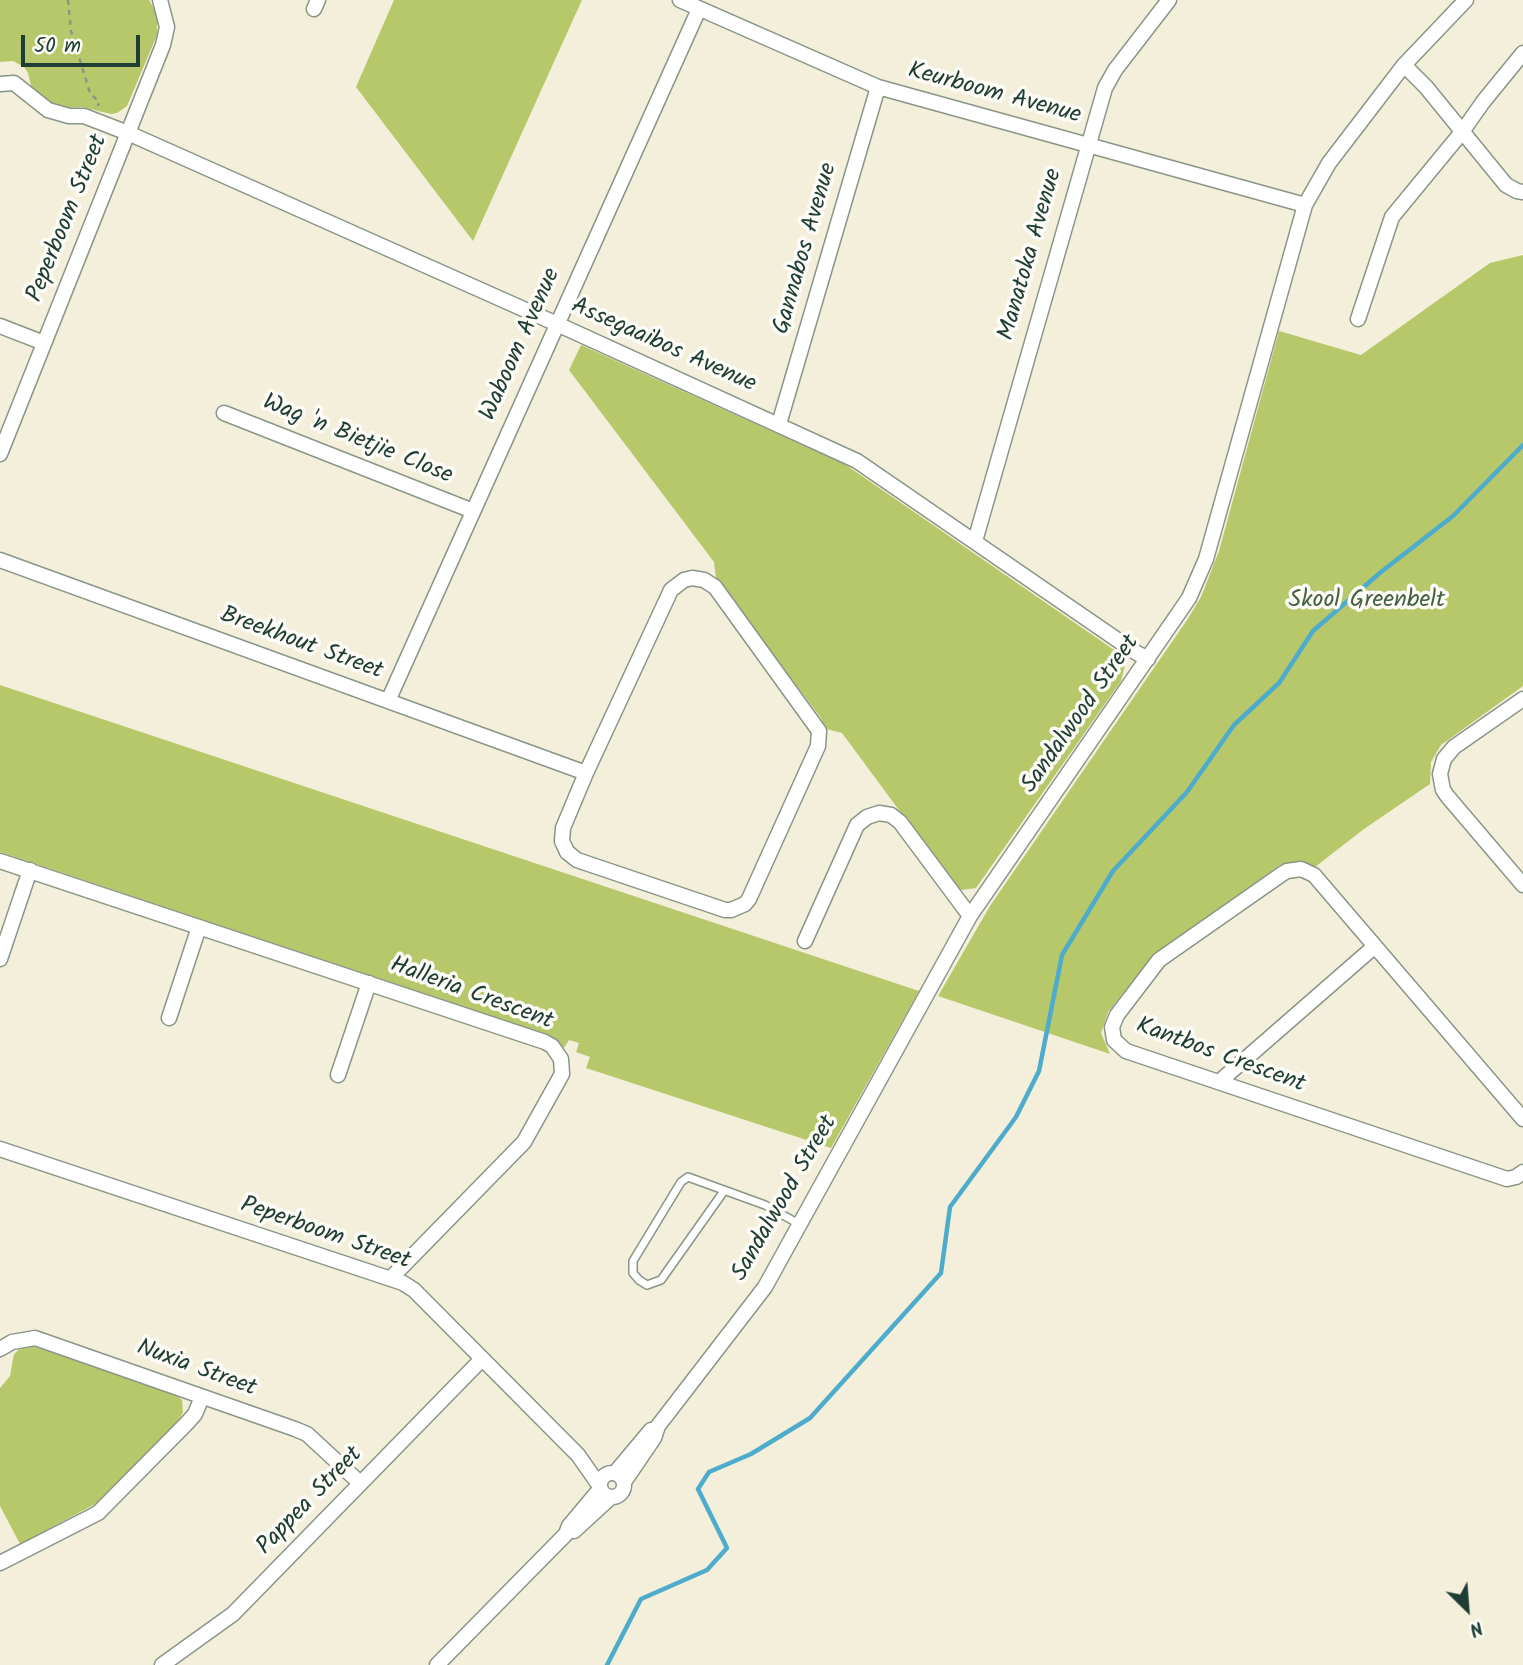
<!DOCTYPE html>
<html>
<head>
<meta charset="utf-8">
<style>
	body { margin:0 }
	#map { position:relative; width:1523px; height:1665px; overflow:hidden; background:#f3efda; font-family:Kalam,sans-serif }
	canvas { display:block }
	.north { position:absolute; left:1432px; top:1574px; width:70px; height:70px; -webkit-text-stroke:5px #fdfcf7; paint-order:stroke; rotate:155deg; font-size:19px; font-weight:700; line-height:28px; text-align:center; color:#1f3d34 }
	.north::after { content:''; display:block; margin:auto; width:24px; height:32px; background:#1f3d34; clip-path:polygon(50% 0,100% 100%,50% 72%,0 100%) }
	.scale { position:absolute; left:21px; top:35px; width:119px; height:32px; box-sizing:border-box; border:4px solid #1f3d34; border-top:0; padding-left:9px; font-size:21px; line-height:24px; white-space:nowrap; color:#1f3d34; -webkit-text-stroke:5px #fdfcf7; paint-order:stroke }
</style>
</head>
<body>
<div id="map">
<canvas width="1523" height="1665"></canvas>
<div class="north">N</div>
<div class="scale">50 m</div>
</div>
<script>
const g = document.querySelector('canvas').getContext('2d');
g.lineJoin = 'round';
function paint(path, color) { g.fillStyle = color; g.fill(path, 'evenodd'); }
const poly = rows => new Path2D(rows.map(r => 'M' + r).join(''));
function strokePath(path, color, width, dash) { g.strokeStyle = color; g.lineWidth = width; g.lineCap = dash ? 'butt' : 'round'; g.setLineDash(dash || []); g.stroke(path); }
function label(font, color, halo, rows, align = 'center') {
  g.font = font + ' Kalam,sans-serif'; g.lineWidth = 7; g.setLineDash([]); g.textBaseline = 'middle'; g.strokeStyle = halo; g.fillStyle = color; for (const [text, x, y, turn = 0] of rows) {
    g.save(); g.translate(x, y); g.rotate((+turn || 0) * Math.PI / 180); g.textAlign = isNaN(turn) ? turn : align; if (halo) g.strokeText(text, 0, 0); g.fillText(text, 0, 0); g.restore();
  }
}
paint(poly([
	[0,0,149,0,157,14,157,35,127,106,117,113,111,114,82,107,66,108,40,98,32,90,28,73,24,67,13,61,0,62],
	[394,0,582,0,473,241,356,87],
	[1523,255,1523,686,1441,745,1431,762,1430,784,1364,829,1315,867,1301,862,1280,865,1152,957,1108,1012,1101,1033,1110,1054,938,996,990,906,1187,620,1201,597,1219,551,1279,331,1361,355,1490,263],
	[581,345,846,465,1120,654,1125,665,1121,681,976,888,961,890,953,883,842,733,826,729,821,718,716,579,714,562,569,370],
	[0,685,919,991,831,1148,586,1068,590,1057,576,1052,579,1043,569,1040,564,1048,550,1036,0,852],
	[30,1345,173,1393,182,1400,183,1412,178,1422,97,1503,20,1544,0,1506,0,1388,10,1376,14,1354,21,1348]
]), '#b7c86b');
strokePath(poly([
	[607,1665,641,1599,707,1570,727,1548,698,1489,709,1472,751,1454,810,1418,941,1273,950,1207,1016,1117,1039,1071,1062,955,1113,871,1187,792,1234,725,1279,683,1313,631,1381,572,1453,516,1523,445]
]), '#4daccc', 4.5);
const service = poly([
	[724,1191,661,1280,647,1285,639,1280,633,1273,633,1261,681,1182,688,1177,765,1205,799,1224]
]);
const minor = poly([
	[680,0,878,87,1305,205],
	[314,9,318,0],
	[1404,65,1426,87,1506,185,1517,191,1523,192],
	[0,84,14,83,48,110,69,116,84,116,128,133,557,324,857,461,1135,652,1148,659],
	[1358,319,1392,217,1462,132,1483,102,1523,53],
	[0,326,44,343],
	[224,413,473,511],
	[779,424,878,87],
	[0,454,163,45,167,27,160,0],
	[975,541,1105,88,1115,70,1169,0],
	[0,560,586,773],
	[692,578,704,580,715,587,819,731,818,746,749,899,745,904,731,910,725,910,577,860,567,852,562,841,563,828,586,773,671,590,684,580,692,578],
	[1523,699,1454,747,1444,759,1440,774,1443,790,1448,797,1523,885],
	[388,701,699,9],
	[0,861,545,1042,552,1046,561,1059,562,1074,524,1142,390,1279],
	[805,941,857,825,867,817,879,813,891,815,900,822,970,916],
	[0,959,30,870],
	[169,1018,199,927],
	[338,1075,369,983],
	[1219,1082,1375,946],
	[1523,1119,1314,875,1301,869,1287,871,1282,874,1159,960,1117,1015,1112,1027,1114,1040,1126,1051,1507,1179,1516,1177,1523,1172],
	[0,1149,403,1283,414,1290,578,1455,599,1485],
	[0,1349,12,1342,35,1338,295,1429,307,1434,360,1483],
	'600 1485a12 12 0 1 1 24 0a12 12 0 1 1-24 0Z',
	[615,1473,651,1430],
	[624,1482,654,1438,658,1426,765,1287,970,916,1189,598,1206,559,1305,205,1329,163,1404,65,1466,0],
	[574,1531,611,1497],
	[0,1563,98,1513,187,1423,195,1414,202,1397],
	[162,1665,233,1614,482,1359],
	[437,1665,566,1534,569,1526,600,1489]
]);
strokePath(service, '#899687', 10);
strokePath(minor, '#899687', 17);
strokePath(poly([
	[68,0,71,31,90,93,99,102,98,106]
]), '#899687', 2.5, [5, 5]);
strokePath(service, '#fff', 7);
strokePath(minor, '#fff', 14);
label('24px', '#1f3d34', '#fdfcf7', [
	["Keurboom Avenue",994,95,15],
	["Peperboom Street",69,219,-68],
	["Gannabos Avenue",807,249,-74],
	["Manatoka Avenue",1032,255,-74],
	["Waboom Avenue",522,345,-66],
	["Assegaaibos Avenue",663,347,24],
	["Wag 'n Bietjie Close",357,441,22],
	["Breekhout Street",301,645,20],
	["Sandalwood Street",1082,715,-55],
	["Halleria Crescent",471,995,20],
	["Kantbos Crescent",1220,1057,20],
	["Sandalwood Street",786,1199,-60],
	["Peperboom Street",325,1235,19],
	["Nuxia Street",196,1370,20],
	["Pappea Street",311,1502,-46]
]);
label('24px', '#456042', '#fdfcf7', [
	["Skool Greenbelt",1367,602]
]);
</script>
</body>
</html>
